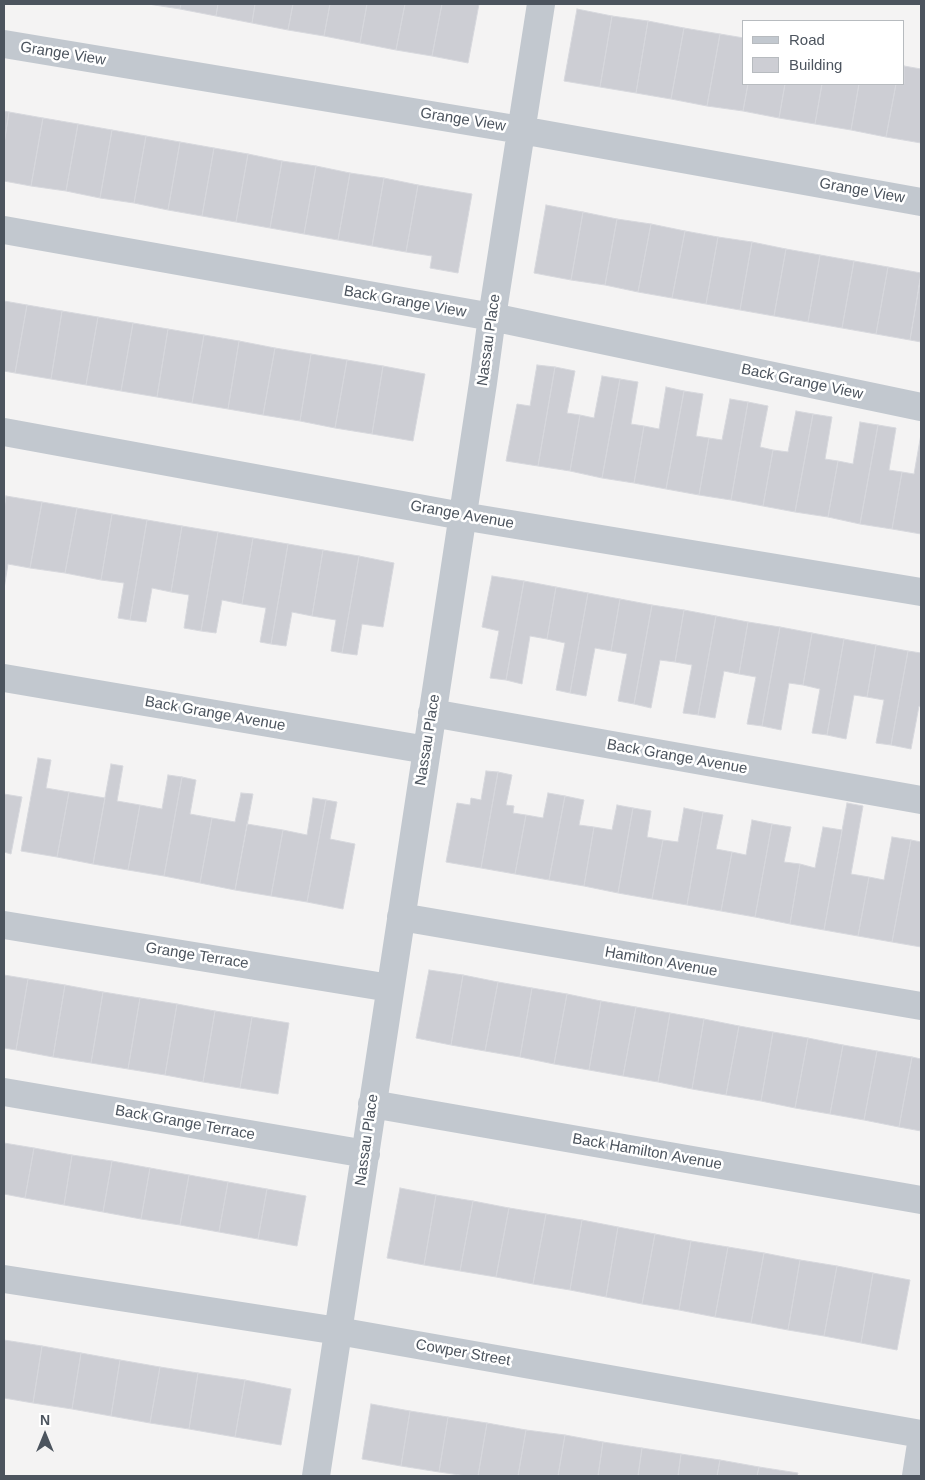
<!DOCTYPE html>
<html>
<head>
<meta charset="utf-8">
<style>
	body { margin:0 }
	#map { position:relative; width:925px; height:1480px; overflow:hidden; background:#f4f3f3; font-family:Helvetica,sans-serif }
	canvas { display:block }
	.frame { position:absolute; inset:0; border:5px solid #4c545e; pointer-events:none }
	.legend { position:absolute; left:742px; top:20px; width:162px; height:65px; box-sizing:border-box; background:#fff; border:1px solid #b7bbbf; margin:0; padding:6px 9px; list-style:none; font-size:15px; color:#4c545e }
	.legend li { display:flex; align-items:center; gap:10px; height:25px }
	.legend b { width:25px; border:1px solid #b7bbbf }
	.north { position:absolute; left:20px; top:1410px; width:50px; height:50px; -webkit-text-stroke:4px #fff; paint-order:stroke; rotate:0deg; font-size:14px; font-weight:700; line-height:20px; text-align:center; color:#4c545e }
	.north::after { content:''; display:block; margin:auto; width:18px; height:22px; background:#4c545e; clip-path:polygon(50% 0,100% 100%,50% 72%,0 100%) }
</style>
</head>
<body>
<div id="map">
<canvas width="925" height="1480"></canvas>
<div class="frame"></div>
<ul class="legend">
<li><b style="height:6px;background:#c2c8cf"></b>Road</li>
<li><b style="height:14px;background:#cdced4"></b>Building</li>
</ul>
<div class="north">N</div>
</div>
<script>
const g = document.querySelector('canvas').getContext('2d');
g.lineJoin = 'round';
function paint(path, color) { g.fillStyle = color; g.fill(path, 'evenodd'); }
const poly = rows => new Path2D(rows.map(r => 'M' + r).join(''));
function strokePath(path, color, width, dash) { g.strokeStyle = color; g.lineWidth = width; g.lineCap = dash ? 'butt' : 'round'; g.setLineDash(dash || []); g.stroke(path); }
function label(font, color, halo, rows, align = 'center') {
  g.font = font + ' Helvetica,sans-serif'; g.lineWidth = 5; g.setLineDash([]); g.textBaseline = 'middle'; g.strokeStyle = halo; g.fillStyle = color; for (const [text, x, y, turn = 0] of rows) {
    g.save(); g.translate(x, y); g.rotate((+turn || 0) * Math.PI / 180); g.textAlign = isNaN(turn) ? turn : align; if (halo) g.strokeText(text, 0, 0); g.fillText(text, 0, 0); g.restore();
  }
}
const building = poly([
	[148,4,181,4,180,9,148,4],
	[181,4,218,4,216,16,180,9,181,4],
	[218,4,255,4,252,23,216,16,218,4],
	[255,4,293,4,288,30,252,23,255,4],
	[293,4,330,4,324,36,288,30,293,4],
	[330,4,367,4,360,43,324,36,330,4],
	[367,4,405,4,396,50,360,43,367,4],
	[405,4,442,4,432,56,396,50,405,4],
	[442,4,479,4,468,63,432,56,442,4],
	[577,9,612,16,600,87,564,81,577,9],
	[612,16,648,21,636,93,600,87,612,16],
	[648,21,684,28,671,99,636,93,648,21],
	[684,28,720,34,707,106,671,99,684,28],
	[720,34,744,38,744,84,748,84,743,111,707,106,720,34],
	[904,66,921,69,921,143,886,137,896,84,904,84,904,66],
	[748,84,785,84,779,118,743,111,748,84],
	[785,84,822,84,815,124,779,118,785,84],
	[822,84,859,84,851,130,815,124,822,84],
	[859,84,896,84,886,137,851,130,859,84],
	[4,111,9,112,4,144,4,111],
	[9,112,43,118,31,186,4,181,4,144,9,112],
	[43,118,78,124,66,191,31,186,43,118],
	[78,124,112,130,100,198,66,191,78,124],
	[112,130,146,136,134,203,100,198,112,130],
	[146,136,180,142,168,210,134,203,146,136],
	[180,142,214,148,202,216,168,210,180,142],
	[214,148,248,154,236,222,202,216,214,148],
	[248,154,282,161,270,228,236,222,248,154],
	[282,161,316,166,304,234,270,228,282,161],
	[316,166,350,173,338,240,304,234,316,166],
	[350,173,384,178,372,246,338,240,350,173],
	[384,178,418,185,406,252,372,246,384,178],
	[418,185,472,194,458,273,430,268,432,256,406,252,418,185],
	[546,205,583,212,571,280,534,273,546,205],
	[583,212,617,219,605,285,571,280,583,212],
	[617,219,651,224,638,292,605,285,617,219],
	[651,224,685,231,672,298,638,292,651,224],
	[685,231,718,237,706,304,672,298,685,231],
	[718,237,752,242,740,310,706,304,718,237],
	[752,242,786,249,774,316,740,310,752,242],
	[786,249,820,255,808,322,774,316,786,249],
	[820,255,854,261,842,328,808,322,820,255],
	[854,261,888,267,876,334,842,328,854,261],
	[888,267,921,273,910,340,876,334,888,267],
	[921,276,921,342,910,340,921,276],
	[4,301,27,305,15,373,4,371,4,301],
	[27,305,62,311,51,379,15,373,27,305],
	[62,311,98,317,86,385,51,379,62,311],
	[98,317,133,323,121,391,86,385,98,317],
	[133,323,168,329,157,397,121,391,133,323],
	[168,329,204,335,192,403,157,397,168,329],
	[204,335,239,341,228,409,192,403,204,335],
	[239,341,275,348,263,415,228,409,239,341],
	[275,348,311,354,300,421,263,415,275,348],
	[311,354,347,360,335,428,300,421,311,354],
	[347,360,383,366,372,434,335,428,347,360],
	[537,365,555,367,538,466,506,461,517,404,530,406,537,365],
	[383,366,425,374,413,441,372,434,383,366],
	[555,367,575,371,567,413,580,415,570,471,538,466,555,367],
	[602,376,620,379,602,478,570,471,580,415,594,418,602,376],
	[620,379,638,382,631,424,644,426,634,483,602,478,620,379],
	[666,387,684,391,666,489,634,483,644,426,659,429,666,387],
	[684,391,703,394,696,436,709,438,699,495,666,489,684,391],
	[730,399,748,402,731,500,699,495,709,438,722,440,730,399],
	[748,402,768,406,760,447,773,450,763,506,731,500,748,402],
	[796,411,813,414,795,512,763,506,773,450,788,452,796,411],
	[813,414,832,417,825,459,838,461,828,517,795,512,813,414],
	[860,422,878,425,860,524,828,517,838,461,853,464,860,422],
	[878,425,896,428,889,470,902,472,892,529,860,524,878,425],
	[921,434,921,534,892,529,902,472,914,474,921,434],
	[6,496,42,502,30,568,8,564,4,589,4,510,6,496],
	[42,502,77,508,65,573,30,568,42,502],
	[77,508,112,514,101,580,65,573,77,508],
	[112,514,147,520,130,620,118,618,124,583,101,580,112,514],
	[147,520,182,526,171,592,152,588,146,622,130,620,147,520],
	[182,526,218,532,201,631,184,628,189,595,171,592,182,526],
	[218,532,253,538,242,604,222,600,216,633,201,631,218,532],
	[253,538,288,544,271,644,260,642,266,608,242,604,253,538],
	[288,544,323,550,312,616,292,612,286,646,271,644,288,544],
	[323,550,359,556,342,653,331,651,336,620,312,616,323,550],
	[359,556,394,563,383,627,362,624,357,655,342,653,359,556],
	[492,576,524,581,506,680,490,678,499,631,482,627,492,576],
	[524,581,556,587,547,639,530,636,522,684,506,680,524,581],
	[556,587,588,593,570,693,556,690,565,643,547,639,556,587],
	[588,593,620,599,611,651,595,648,586,696,570,693,588,593],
	[620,599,652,605,634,704,618,701,627,654,611,651,620,599],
	[652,605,684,610,675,662,660,660,651,708,634,704,652,605],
	[684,610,716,616,698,715,683,713,692,665,675,662,684,610],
	[716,616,748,622,739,674,724,671,715,718,698,715,716,616],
	[748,622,780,627,762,726,747,724,756,677,739,674,748,622],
	[780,627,812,633,803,685,789,683,781,730,762,726,780,627],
	[812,633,844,639,827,735,812,733,820,689,803,685,812,633],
	[844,639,876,645,867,697,854,695,846,739,827,735,844,639],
	[876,645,908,651,891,745,876,743,884,700,867,697,876,645],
	[908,651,921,653,921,707,919,706,911,749,891,745,908,651],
	[38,758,51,760,46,788,69,792,57,857,21,851,38,758],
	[111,764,123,766,117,801,140,805,128,870,93,864,111,764],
	[486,771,498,772,481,868,446,862,457,803,470,805,471,798,481,800,486,771],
	[498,772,512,775,506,805,514,806,513,813,526,815,515,874,481,868,498,772],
	[168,775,182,777,164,876,128,870,140,805,162,809,168,775],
	[182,777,196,780,190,814,212,818,200,883,164,876,182,777],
	[69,792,105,798,93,864,57,857,69,792],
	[241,793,253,794,235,890,200,883,212,818,235,822,241,793],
	[548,793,565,796,549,880,515,874,526,815,543,818,548,793],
	[4,794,22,797,11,854,4,852,4,794],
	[565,796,584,800,579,825,594,827,584,886,549,880,565,796],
	[313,798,326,800,307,902,271,896,283,830,307,835,313,798],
	[326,800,337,802,330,839,355,844,343,909,307,902,326,800],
	[847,803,863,806,851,874,869,877,858,936,824,930,847,803],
	[617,805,633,808,618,893,584,886,594,827,612,830,617,805],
	[633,808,651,811,647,837,663,840,652,899,618,893,633,808],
	[684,808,703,812,687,905,652,899,663,840,678,842,684,808],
	[703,812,723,815,716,849,732,852,721,911,687,905,703,812],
	[752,820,772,824,755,917,721,911,732,852,746,855,752,820],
	[247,824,283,830,271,896,235,890,247,824],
	[772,824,791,827,784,862,800,864,790,924,755,917,772,824],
	[823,827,842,830,824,930,790,924,800,864,815,868,823,827],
	[892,837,911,840,892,942,858,936,869,877,884,880,892,837],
	[911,840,921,842,921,947,892,942,911,840],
	[429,970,463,975,451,1045,416,1038,429,970],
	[4,975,28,979,16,1050,4,1048,4,975],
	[463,975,498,982,485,1051,451,1045,463,975],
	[28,979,65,985,53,1057,16,1050,28,979],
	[498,982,532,988,520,1057,485,1051,498,982],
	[65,985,103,992,91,1063,53,1057,65,985],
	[532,988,567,994,554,1064,520,1057,532,988],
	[103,992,140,998,128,1069,91,1063,103,992],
	[567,994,601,1001,589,1070,554,1064,567,994],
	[140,998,177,1004,165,1075,128,1069,140,998],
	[601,1001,636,1007,623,1076,589,1070,601,1001],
	[177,1004,215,1011,203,1082,165,1075,177,1004],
	[636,1007,670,1013,658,1082,623,1076,636,1007],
	[215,1011,252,1017,240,1088,203,1082,215,1011],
	[670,1013,704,1019,692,1089,658,1082,670,1013],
	[252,1017,289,1023,278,1094,240,1088,252,1017],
	[704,1019,739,1026,726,1095,692,1089,704,1019],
	[739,1026,773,1032,761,1101,726,1095,739,1026],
	[773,1032,808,1038,795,1108,761,1101,773,1032],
	[808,1038,843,1045,830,1114,795,1108,808,1038],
	[843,1045,877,1051,864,1120,830,1114,843,1045],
	[877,1051,912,1057,899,1127,864,1120,877,1051],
	[912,1057,921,1059,921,1131,899,1127,912,1057],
	[4,1143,34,1148,25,1198,4,1194,4,1143],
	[34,1148,72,1155,64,1205,25,1198,34,1148],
	[72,1155,112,1161,103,1212,64,1205,72,1155],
	[112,1161,150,1168,141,1219,103,1212,112,1161],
	[150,1168,189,1175,180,1225,141,1219,150,1168],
	[189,1175,228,1182,219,1232,180,1225,189,1175],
	[228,1182,267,1189,258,1239,219,1232,228,1182],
	[400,1188,436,1195,424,1265,387,1258,400,1188],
	[267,1189,306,1196,297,1246,258,1239,267,1189],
	[436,1195,473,1201,460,1271,424,1265,436,1195],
	[473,1201,509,1208,496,1277,460,1271,473,1201],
	[509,1208,546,1214,533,1284,496,1277,509,1208],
	[546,1214,582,1220,570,1290,533,1284,546,1214],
	[582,1220,618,1227,606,1297,570,1290,582,1220],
	[618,1227,655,1234,642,1304,606,1297,618,1227],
	[655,1234,691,1241,679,1310,642,1304,655,1234],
	[691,1241,728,1247,715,1317,679,1310,691,1241],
	[728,1247,764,1253,751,1323,715,1317,728,1247],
	[764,1253,800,1260,788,1330,751,1323,764,1253],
	[800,1260,837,1266,824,1336,788,1330,800,1260],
	[837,1266,873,1273,861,1343,824,1336,837,1266],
	[873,1273,910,1280,897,1350,861,1343,873,1273],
	[4,1340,42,1346,33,1403,4,1398,4,1340],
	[42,1346,81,1353,72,1409,33,1403,42,1346],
	[81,1353,120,1360,111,1416,72,1409,81,1353],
	[120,1360,160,1367,150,1423,111,1416,120,1360],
	[160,1367,198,1373,189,1429,150,1423,160,1367],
	[198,1373,245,1380,235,1437,189,1429,198,1373],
	[245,1380,291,1389,281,1445,235,1437,245,1380],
	[371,1404,410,1411,401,1466,362,1459,371,1404],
	[410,1411,448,1417,439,1472,401,1466,410,1411],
	[448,1417,487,1423,478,1476,467,1476,439,1472,448,1417],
	[487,1423,526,1430,518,1476,478,1476,487,1423],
	[526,1430,565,1435,558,1476,518,1476,526,1430],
	[565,1435,603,1442,598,1476,558,1476,565,1435],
	[603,1442,642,1448,638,1476,598,1476,603,1442],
	[642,1448,681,1454,678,1476,638,1476,642,1448],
	[681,1454,720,1460,717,1476,678,1476,681,1454],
	[720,1460,759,1467,757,1476,717,1476,720,1460],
	[759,1467,798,1473,797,1476,757,1476,759,1467]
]);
paint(building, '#cdced4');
strokePath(building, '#d7d8dd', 1);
strokePath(poly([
	[4,44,521,130,921,202],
	[4,230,492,317,921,407],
	[4,432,462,516,921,592],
	[4,678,427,750],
	[432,713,921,800],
	[401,917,921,1006],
	[4,925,390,988],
	[4,1092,366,1154],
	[372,1104,921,1200],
	[4,1279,338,1331,921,1434],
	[316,1476,483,383,492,317,541,4],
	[916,1476,921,1444]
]), '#c2c8cf', 28);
label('15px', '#4c545e', '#fff', [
	["Grange View",63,54,9],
	["Grange View",463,120,9],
	["Grange View",862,191,10],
	["Back Grange View",405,302,10],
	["Nassau Place",489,340,-82],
	["Back Grange View",802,382,12],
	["Grange Avenue",462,515,10],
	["Back Grange Avenue",215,714,10],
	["Nassau Place",428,740,-81],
	["Back Grange Avenue",677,757,10],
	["Grange Terrace",197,956,9],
	["Hamilton Avenue",661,962,10],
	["Back Grange Terrace",185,1123,10],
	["Nassau Place",367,1140,-82],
	["Back Hamilton Avenue",647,1152,10],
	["Cowper Street",463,1353,10]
]);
</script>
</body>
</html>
